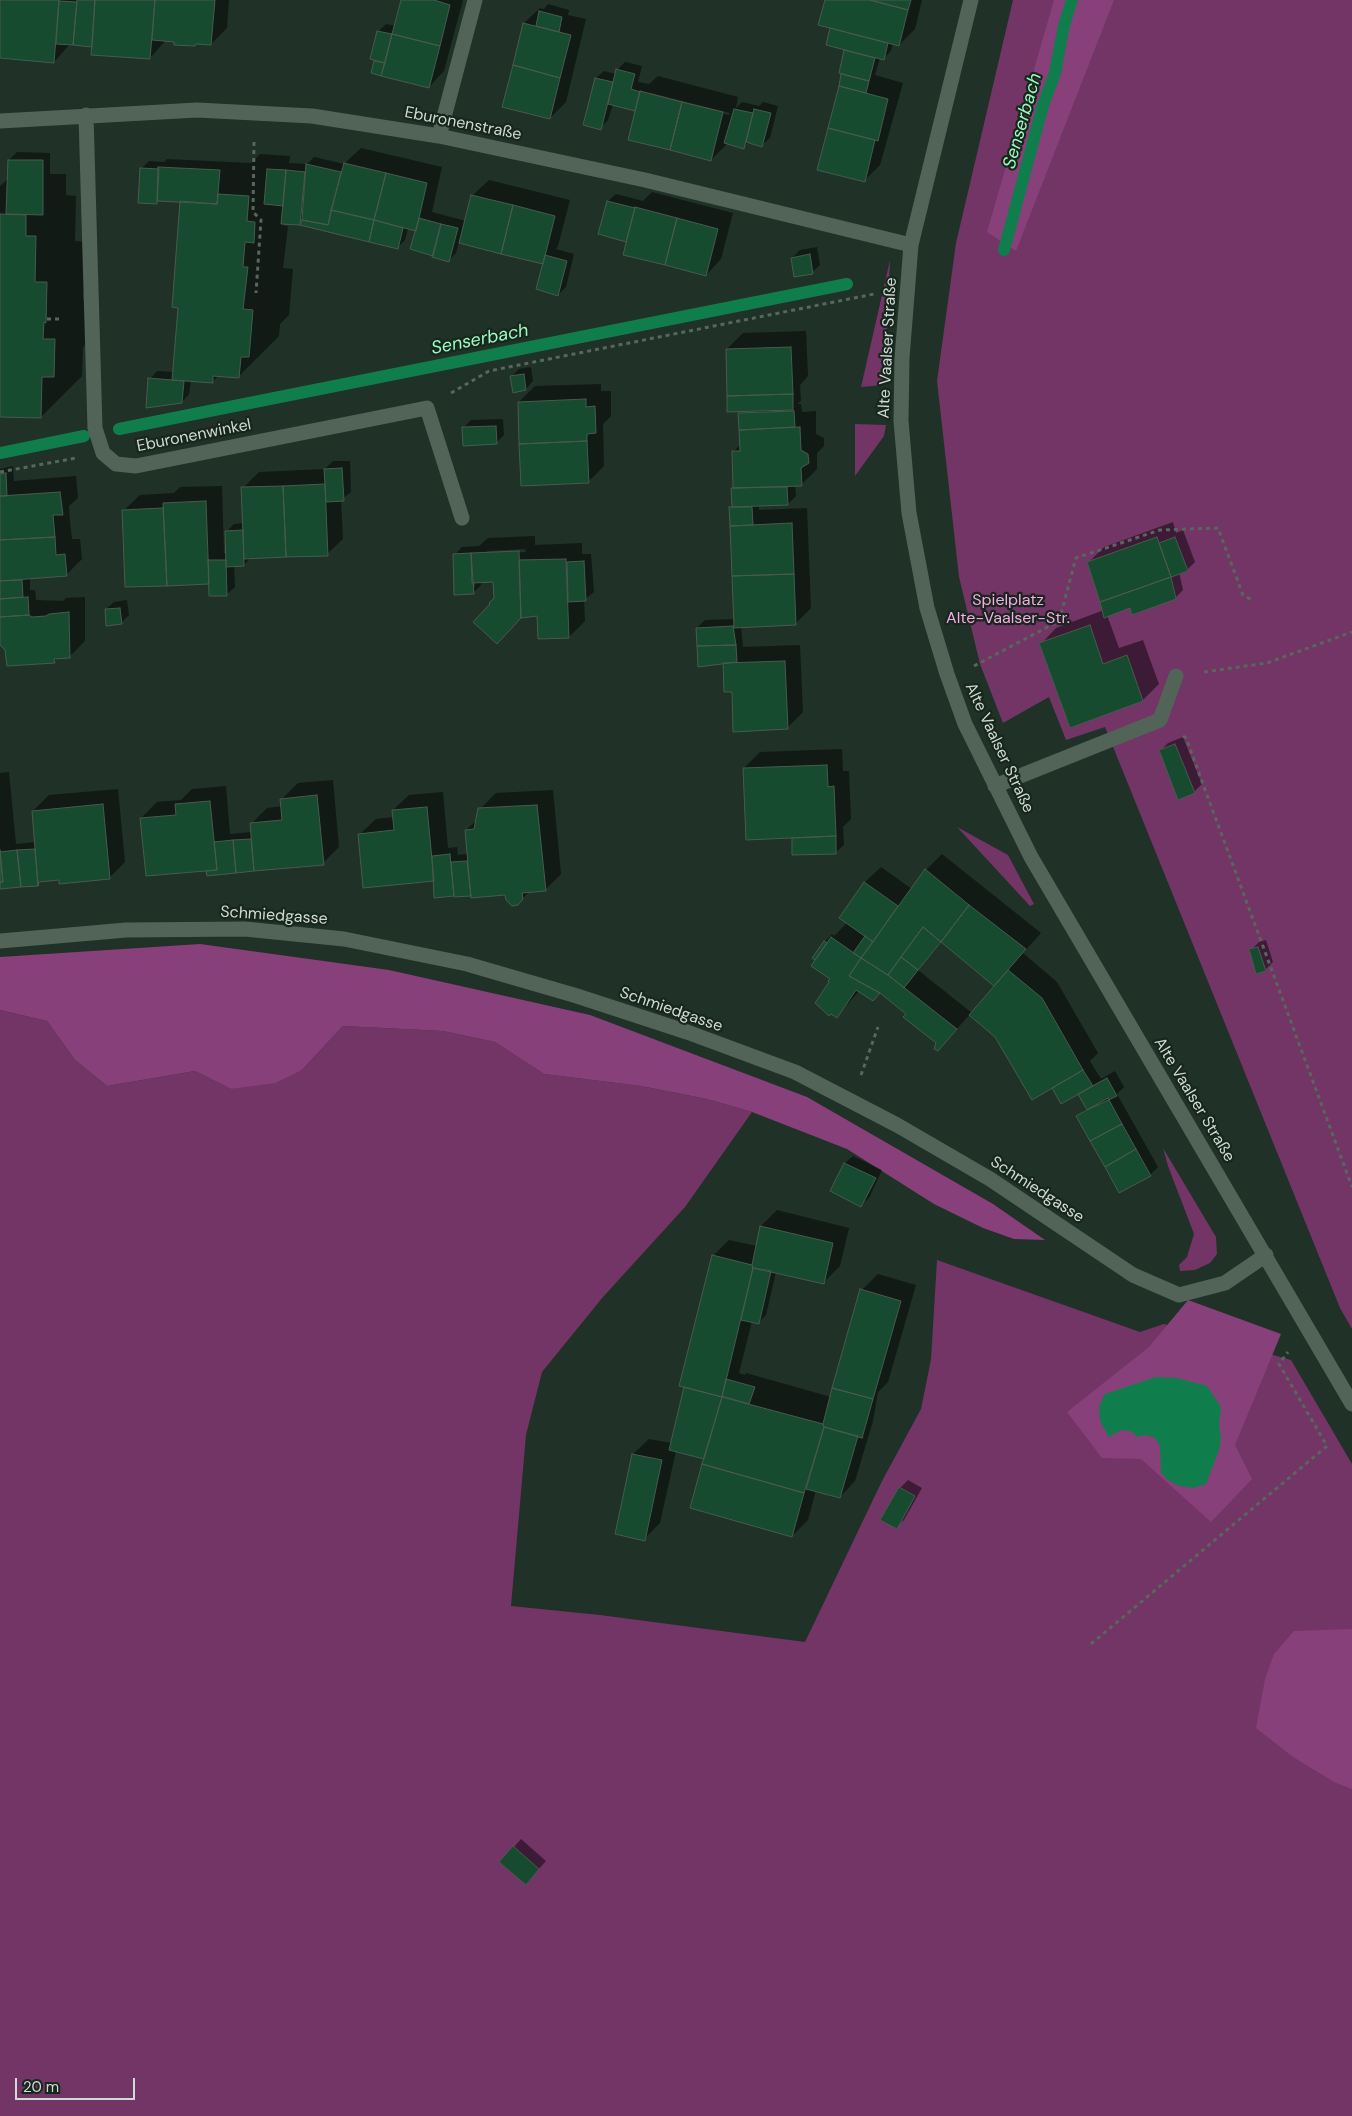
<!DOCTYPE html>
<html>
<head>
<meta charset="utf-8">
<style>
	body { margin:0 }
	#map { position:relative; width:1352px; height:2116px; overflow:hidden; background:#203127; font-family:"DM Sans",sans-serif }
	canvas { display:block }
	.scale { position:absolute; left:15px; top:2078px; width:120px; height:22px; box-sizing:border-box; border:2px solid #d0dad3; border-top:0; padding-left:6px; font-size:15px; line-height:18px; white-space:nowrap; color:#d0dad3; -webkit-text-stroke:4px #17271d; paint-order:stroke }
</style>
</head>
<body>
<div id="map">
<canvas width="1352" height="2116"></canvas>
<div class="scale">20 m</div>
</div>
<script>
const g = document.querySelector('canvas').getContext('2d');
g.lineJoin = 'round';
function paint(path, color) { g.fillStyle = color; g.fill(path, 'evenodd'); }
const poly = rows => new Path2D(rows.map(r => 'M' + r).join(''));
function strokePath(path, color, width, dash) { g.strokeStyle = color; g.lineWidth = width; g.lineCap = dash ? 'butt' : 'round'; g.setLineDash(dash || []); g.stroke(path); }
function label(font, color, halo, rows, align = 'center') {
  g.font = font + ' "DM Sans",sans-serif'; g.lineWidth = 4.5; g.setLineDash([]); g.textBaseline = 'middle'; g.strokeStyle = halo; g.fillStyle = color; for (const [text, x, y, turn = 0] of rows) {
    g.save(); g.translate(x, y); g.rotate((+turn || 0) * Math.PI / 180); g.textAlign = isNaN(turn) ? turn : align; if (halo) g.strokeText(text, 0, 0); g.fillText(text, 0, 0); g.restore();
  }
}
paint(poly([
	[1013,0,1352,0,1352,1329,1340,1308,1105,727,1066,740,1049,697,1003,723,980,664,959,577,937,381,956,243],
	[890,260,884,385,861,387],
	[855,424,886,425,884,436,855,476],
	[957,827,1008,855,1034,904,1030,906],
	[0,1010,47,1021,75,1060,107,1086,195,1071,231,1089,302,1070,343,1026,443,1031,495,1042,544,1074,641,1086,707,1099,752,1112,685,1207,603,1297,542,1372,526,1435,511,1606,600,1615,805,1642,882,1481,921,1409,931,1359,937,1260,1140,1332,1164,1324,1291,1360,1352,1464,1352,2116,0,2116],
	[1163,1148,1216,1237,1217,1254,1210,1263,1195,1270,1180,1271,1179,1265,1187,1257,1194,1234,1168,1166]
]), '#733466');
paint(poly([
	[1054,0,1114,0,1016,251,987,232],
	[200,944,389,970,590,1015,807,1097,993,1204,1045,1240,1014,1239,983,1228,934,1204,847,1149,752,1112,707,1099,641,1086,544,1074,495,1042,443,1031,343,1026,302,1070,275,1083,231,1089,195,1071,107,1086,75,1060,47,1021,0,1010,0,957],
	[1188,1300,1281,1334,1235,1445,1252,1479,1211,1522,1141,1459,1102,1458,1067,1412,1149,1347],
	[1352,1629,1352,1789,1334,1782,1293,1757,1256,1728,1265,1679,1274,1654,1294,1631]
]), '#874079');
paint(poly([
	[1156,1377,1177,1378,1207,1386,1221,1407,1219,1424,1221,1438,1219,1450,1206,1484,1194,1488,1179,1486,1168,1480,1161,1473,1160,1446,1155,1438,1146,1435,1137,1437,1131,1431,1121,1430,1109,1437,1100,1421,1099,1406,1105,1394]
]), '#107e4c');
paint(poly([
	[1,0,229,0,227,28,211,44,197,43,195,45,166,40,150,58,93,46,70,44,54,62,0,57],
	[402,0,463,0,444,71,429,87,372,72,378,32,386,24,396,26],
	[826,0,922,0,915,29,899,45,893,43,891,51,883,59,880,58,875,75,903,83,880,165,864,181,818,169,840,84,845,49,832,27],
	[548,4,569,10,568,15,586,19,566,102,550,118,524,23,540,8,544,9],
	[625,62,642,66,638,82,649,84,658,76,738,97,736,108,742,102,759,106,763,102,778,106,770,138,762,145,749,142,743,147,727,144,711,160,638,107,635,110,613,104,608,120,600,128,584,124,596,78,604,71,616,74,617,70],
	[651,93,730,113,729,115,651,95],
	[361,148,442,167,432,212,466,221,473,195,489,180,570,200,558,246,556,249,574,254,566,287,558,295,545,259,543,262,459,242,456,253,449,260,417,230,408,228,405,240,397,248,301,224,284,223,284,226,288,226,283,268,293,269,289,315,280,324,279,336,238,377,219,375,212,382,191,380,189,394,182,402,150,379,157,371,174,372,179,307,182,201,159,200,157,203,141,169,149,161,164,162,167,159,251,163,260,154,290,156,289,163,307,164,314,157,344,164],
	[17,152,50,153,50,174,66,174,66,195,76,196,75,241,88,242,83,299,96,299,95,335,83,347,82,376,41,417,0,416,0,186,8,179,9,160],
	[652,192,733,213,721,259,706,275,629,237,626,240,608,201,616,194,643,201],
	[817,247,820,265,812,272,792,258,800,250],
	[806,331,808,376,800,385,801,401,797,404,801,404,802,412,816,411,816,434,824,438,824,446,817,453,817,469,801,485,795,485,796,496,788,504,759,505,759,510,807,508,811,608,795,624,741,626,743,647,800,645,803,712,787,728,733,690,724,663,697,628,705,620,735,619,732,488,734,485,733,452,741,444,739,414,743,410,727,349,743,333],
	[531,367,533,381,526,389,511,377,519,369],
	[601,384,601,391,611,391,611,416,603,424,604,466,588,482,519,402,535,386],
	[503,419,504,435,496,443,463,428,471,420],
	[333,461,350,461,351,492,341,500,343,539,327,554,251,557,244,565,234,565,235,587,227,594,210,583,126,586,124,510,140,495,174,493,180,487,222,486,224,553,227,553,227,531,234,524,244,523,243,488,259,472,325,469],
	[13,466,14,481,76,476,78,498,69,506,70,521,72,539,80,539,82,559,66,575,30,578,30,590,35,590,36,600,63,601,66,598,85,597,85,641,69,657,58,658,54,662,7,649,0,643,0,469],
	[1173,522,1176,533,1183,530,1195,562,1187,570,1179,572,1183,590,1176,597,1131,607,1107,615,1119,648,1143,640,1159,684,1143,700,1041,644,1056,628,1104,610,1088,563,1104,547],
	[535,536,535,545,582,543,582,554,591,554,594,592,584,600,585,621,569,637,538,615,492,604,495,598,494,581,481,581,481,585,473,593,455,555,462,547,479,546,488,538],
	[525,549,526,552,487,554,487,551],
	[472,577,475,577,475,587,472,587],
	[127,600,129,615,121,623,106,609,114,602],
	[1183,737,1202,784,1194,792,1160,751,1168,743],
	[842,749,843,771,849,771,851,819,843,827,844,845,836,852,793,854,793,837,744,768,760,752],
	[9,772,16,844,36,842,33,811,49,795,118,789,125,862,109,878,61,879,42,881,38,884,0,888,0,773],
	[333,780,339,847,323,863,208,874,207,869,141,818,157,802,181,800,192,789,226,786,230,834,252,832,251,824,267,808,282,806,282,799,298,783],
	[553,790,561,874,545,890,530,891,517,904,506,893,472,895,434,880,360,834,376,819,394,817,393,810,409,795,443,792,448,848,457,847,458,855,468,854,466,830,477,820,480,809,496,793],
	[942,854,1041,933,1023,953,1057,982,1098,1053,1090,1061,1101,1079,1115,1071,1124,1087,1117,1094,1158,1167,1150,1175,1078,1116,1087,1108,1079,1092,1054,1088,970,1014,938,1050,938,1043,908,1014,880,992,860,990,837,1016,831,978,820,954,815,958,825,942,832,934,834,936,848,922,841,917,865,882,881,867,912,889,926,870],
	[942,942,996,986,972,1013,918,970],
	[1266,940,1273,962,1265,970,1251,950,1259,942],
	[853,1156,882,1170,869,1198,861,1205,832,1191,845,1163],
	[777,1210,849,1228,840,1266,824,1282,776,1272,766,1315,758,1323,752,1321,739,1373,745,1375,746,1373,831,1397,862,1290,878,1274,916,1285,888,1382,878,1392,873,1421,855,1481,840,1497,816,1490,808,1520,792,1536,706,1458,676,1451,660,1523,644,1539,633,1454,649,1439,672,1443,713,1256,729,1240,757,1246,761,1226],
	[839,1430,864,1437,863,1439,839,1432],
	[908,1480,922,1488,904,1520,896,1527,900,1488],
	[521,1839,546,1861,526,1883,514,1847]
]), '#0007');
strokePath(poly([
	[1004,250,1043,105,1055,73,1064,25,1072,0],
	[119,429,847,284],
	[0,453,84,436]
]), '#107e4c', 12);
const building = poly([
	[0,0,59,0,54,63,0,58,0,0],
	[77,0,95,0,92,47,73,45,77,0],
	[95,0,155,0,150,59,91,55,95,0],
	[155,0,215,0,211,45,196,44,195,46,174,45,174,42,152,40,155,0],
	[401,0,434,0,450,5,440,46,392,34,401,0],
	[825,0,870,0,908,10,899,46,818,25,825,0],
	[870,0,911,0,908,10,870,0],
	[59,1,77,2,73,45,56,44,59,1],
	[539,11,562,17,559,32,536,26,539,11],
	[523,23,571,35,560,78,513,65,523,23],
	[830,28,888,43,884,60,826,45,830,28],
	[377,31,392,34,385,63,370,59,377,31],
	[392,34,440,46,429,88,381,76,392,34],
	[844,50,875,58,869,81,839,73,844,50],
	[374,61,385,63,381,76,371,73,374,61],
	[513,65,560,78,550,119,502,107,513,65],
	[616,69,635,74,631,89,640,92,635,111,608,104,616,69],
	[841,74,869,81,866,93,839,86,841,74],
	[595,78,613,82,601,130,583,125,595,78],
	[839,86,888,99,878,141,828,128,839,86],
	[640,91,682,102,670,150,628,140,640,91],
	[682,102,723,112,711,161,670,150,682,102],
	[734,109,753,113,744,149,724,143,734,109],
	[754,109,771,113,762,147,746,142,754,109],
	[828,128,875,140,865,182,817,170,828,128],
	[8,160,43,160,43,215,6,214,8,160],
	[344,163,386,173,374,220,331,210,344,163],
	[306,164,341,172,328,225,302,220,306,164],
	[158,167,220,170,217,204,157,201,158,167],
	[140,168,159,169,157,204,138,203,140,168],
	[267,169,286,170,283,206,264,204,267,169],
	[286,170,305,172,300,225,281,224,286,170],
	[386,173,427,183,416,231,374,220,386,173],
	[218,194,249,196,247,221,255,222,254,243,245,242,243,267,248,267,243,309,253,310,249,357,241,357,239,378,213,376,213,383,172,380,178,308,172,307,180,201,217,204,218,194],
	[471,195,513,205,501,254,459,243,471,195],
	[607,201,635,208,626,242,598,234,607,201],
	[513,205,555,216,543,264,501,254,513,205],
	[635,207,677,218,665,265,623,255,635,207],
	[331,210,374,220,369,242,300,225,302,220,328,225,331,210],
	[0,214,26,215,26,236,36,236,35,282,47,282,46,323,44,322,43,339,55,339,54,377,42,377,41,418,0,417,0,214],
	[419,218,441,224,433,256,410,249,419,218],
	[677,218,718,229,706,276,665,265,677,218],
	[374,220,403,228,398,249,369,242,374,220],
	[441,224,458,228,449,262,432,257,441,224],
	[810,254,813,274,794,277,791,258,810,254],
	[545,255,567,261,558,296,536,289,545,255],
	[791,347,793,394,727,396,726,349,791,347],
	[524,374,526,390,513,393,510,376,524,374],
	[148,378,184,381,182,403,146,408,148,378],
	[793,394,793,410,727,412,727,396,793,394],
	[586,399,586,407,595,406,596,433,587,434,587,441,519,444,518,402,586,399],
	[794,411,795,427,739,430,738,413,794,411],
	[496,426,497,444,463,446,462,427,496,426],
	[800,427,801,450,808,454,809,463,801,468,802,486,733,488,732,451,740,451,739,430,800,427],
	[587,441,589,483,521,486,519,444,587,441],
	[342,468,344,501,326,502,324,469,342,468],
	[6,473,7,496,0,496,0,474,6,473],
	[325,484,328,556,286,557,283,486,325,484],
	[283,486,286,557,244,559,241,487,283,486],
	[787,487,788,505,732,507,731,488,787,487],
	[60,492,63,515,53,515,55,537,0,540,0,496,60,492],
	[206,501,209,584,167,586,163,503,206,501],
	[729,507,752,507,753,525,730,526,729,507],
	[163,508,167,586,125,587,122,510,163,508],
	[792,523,794,574,732,576,730,526,792,523],
	[243,530,244,566,226,567,225,531,243,530],
	[55,537,56,555,65,554,67,576,0,581,0,540,55,537],
	[1157,537,1171,577,1100,602,1087,562,1157,537],
	[1175,537,1188,571,1171,577,1159,543,1175,537],
	[519,551,521,618,497,644,473,622,490,604,489,603,494,598,493,582,472,583,471,553,519,551],
	[471,553,474,594,454,595,453,554,471,553],
	[566,559,569,638,538,639,537,616,521,618,519,560,566,559],
	[208,560,226,560,227,596,209,596,208,560],
	[584,561,586,601,568,602,567,562,584,561],
	[794,574,796,625,734,628,732,576,794,574],
	[1171,577,1176,599,1132,615,1130,608,1104,618,1100,602,1171,577],
	[22,580,23,597,0,599,0,581,22,580],
	[28,597,29,615,0,617,0,599,28,597],
	[120,608,122,624,106,626,105,609,120,608],
	[69,612,70,658,54,659,55,663,7,666,5,650,0,645,0,617,29,615,32,617,46,616,49,614,69,612],
	[1090,625,1103,664,1127,655,1143,701,1070,728,1039,643,1090,625],
	[733,626,736,645,697,646,696,628,733,626],
	[736,645,737,662,698,667,697,646,736,645],
	[785,661,788,729,733,732,732,692,724,692,723,663,785,661],
	[1175,744,1195,793,1178,800,1159,750,1175,744],
	[827,765,828,787,834,786,836,836,746,840,743,768,827,765],
	[317,795,324,865,254,871,250,823,282,820,280,799,317,795],
	[210,801,217,870,146,876,140,818,176,815,175,804,210,801],
	[103,804,110,879,59,884,59,880,39,882,38,886,32,811,103,804],
	[537,805,546,891,522,893,523,899,518,905,512,906,506,900,505,895,471,898,465,830,474,829,478,808,537,805],
	[427,807,434,881,363,888,358,834,394,830,392,810,427,807],
	[836,836,836,854,792,855,792,838,836,836],
	[251,839,254,871,236,873,233,840,251,839],
	[233,840,236,873,207,876,206,871,217,870,214,842,233,840],
	[35,849,38,886,21,887,17,850,35,849],
	[0,850,3,882,0,882,0,850],
	[17,850,21,887,0,889,0,882,3,882,0,852,17,850],
	[450,854,454,896,434,898,432,856,450,854],
	[467,861,471,896,454,897,451,862,467,861],
	[925,869,969,905,941,942,923,927,888,975,861,958,925,869],
	[864,882,898,906,873,942,839,918,864,882],
	[969,905,1026,949,994,986,941,942,969,905],
	[923,927,941,942,918,970,901,957,923,927],
	[865,936,873,942,861,958,853,953,865,936],
	[831,937,861,958,849,976,880,993,873,1001,856,990,837,1018,831,1014,829,1016,815,1003,829,982,828,981,830,979,811,966,831,937],
	[824,941,827,943,815,960,812,958,824,941],
	[1258,947,1266,971,1256,974,1249,949,1258,947],
	[901,957,918,970,904,988,888,975,901,957],
	[861,958,888,975,957,1029,938,1051,934,1049,936,1043,903,1017,906,1014,880,993,849,976,861,958],
	[1008,970,1042,998,1083,1070,1032,1100,995,1037,969,1015,1008,970],
	[1083,1070,1093,1086,1061,1104,1052,1088,1083,1070],
	[1107,1078,1117,1096,1087,1110,1078,1094,1107,1078],
	[1108,1098,1122,1124,1090,1141,1076,1116,1108,1098],
	[1122,1124,1136,1149,1105,1167,1090,1141,1122,1124],
	[1136,1149,1151,1176,1119,1193,1105,1167,1136,1149],
	[844,1163,876,1178,861,1207,830,1191,844,1163],
	[760,1226,833,1243,824,1284,753,1268,752,1265,760,1226],
	[712,1255,752,1265,753,1268,722,1397,679,1386,712,1255],
	[753,1268,771,1271,759,1324,741,1320,753,1268],
	[860,1289,901,1301,873,1399,832,1388,860,1289],
	[726,1379,755,1387,749,1404,722,1396,726,1379],
	[684,1387,722,1397,704,1459,669,1450,684,1387],
	[832,1388,873,1399,862,1438,824,1427,823,1424,832,1388],
	[722,1397,823,1424,824,1427,804,1493,702,1464,722,1397],
	[824,1427,858,1436,840,1498,806,1489,824,1427],
	[632,1454,662,1460,645,1541,615,1534,632,1454],
	[702,1464,804,1493,792,1537,690,1508,702,1464],
	[899,1487,915,1496,897,1529,880,1520,899,1487],
	[513,1846,539,1869,526,1885,499,1862,513,1846]
]);
paint(building, '#174b2f');
strokePath(building, '#485a4e', 1);
strokePath(poly([
	[254,142,253,212,261,220,256,293],
	[47,319,63,319],
	[451,393,489,371,874,294],
	[0,472,76,458],
	[974,666,1059,621,1076,558,1160,530,1218,528,1243,595,1252,600],
	[1204,672,1267,663,1352,632],
	[1183,736,1186,738,1352,1187],
	[861,1075,878,1027],
	[1091,1644,1327,1446,1279,1364,1288,1352]
]), '#58675d', 3, [4, 4]);
strokePath(poly([
	[971,0,911,245,902,358,901,421,909,513,927,608,947,674,965,724,1031,857,1352,1404],
	[86,115,95,428,103,453,116,464,136,466,427,408,462,518],
	[0,121,197,110,312,116,439,136,645,180,911,245],
	[439,136,475,0],
	[995,786,1160,720,1176,676],
	[0,941,126,930,245,929,344,939,467,964,577,996,687,1032,795,1072,897,1125,990,1179,1133,1275,1179,1295,1225,1283,1266,1255]
]), '#526458', 15);
label('16px', '#d0dad3', '#17271d', [
	["Eburonenstraße",463,124,11],
	["Alte Vaalser Straße",888,348,-87],
	["Eburonenwinkel",194,436,-11],
	["Alte Vaalser Straße",999,748,65],
	["Schmiedgasse",274,916,4],
	["Schmiedgasse",671,1010,19],
	["Alte Vaalser Straße",1194,1100,59],
	["Schmiedgasse",1037,1190,33]
]);
label('16px', '#f9a9e6', '#17271d', [
	["Spielplatz",1008,601],
	["Alte-Vaalser-Str.",1008,619]
]);
label('italic 18px', '#9cfbc2', '#17271d', [
	["Senserbach",1023,121,-74],
	["Senserbach",480,340,-11]
]);
</script>
</body>
</html>
